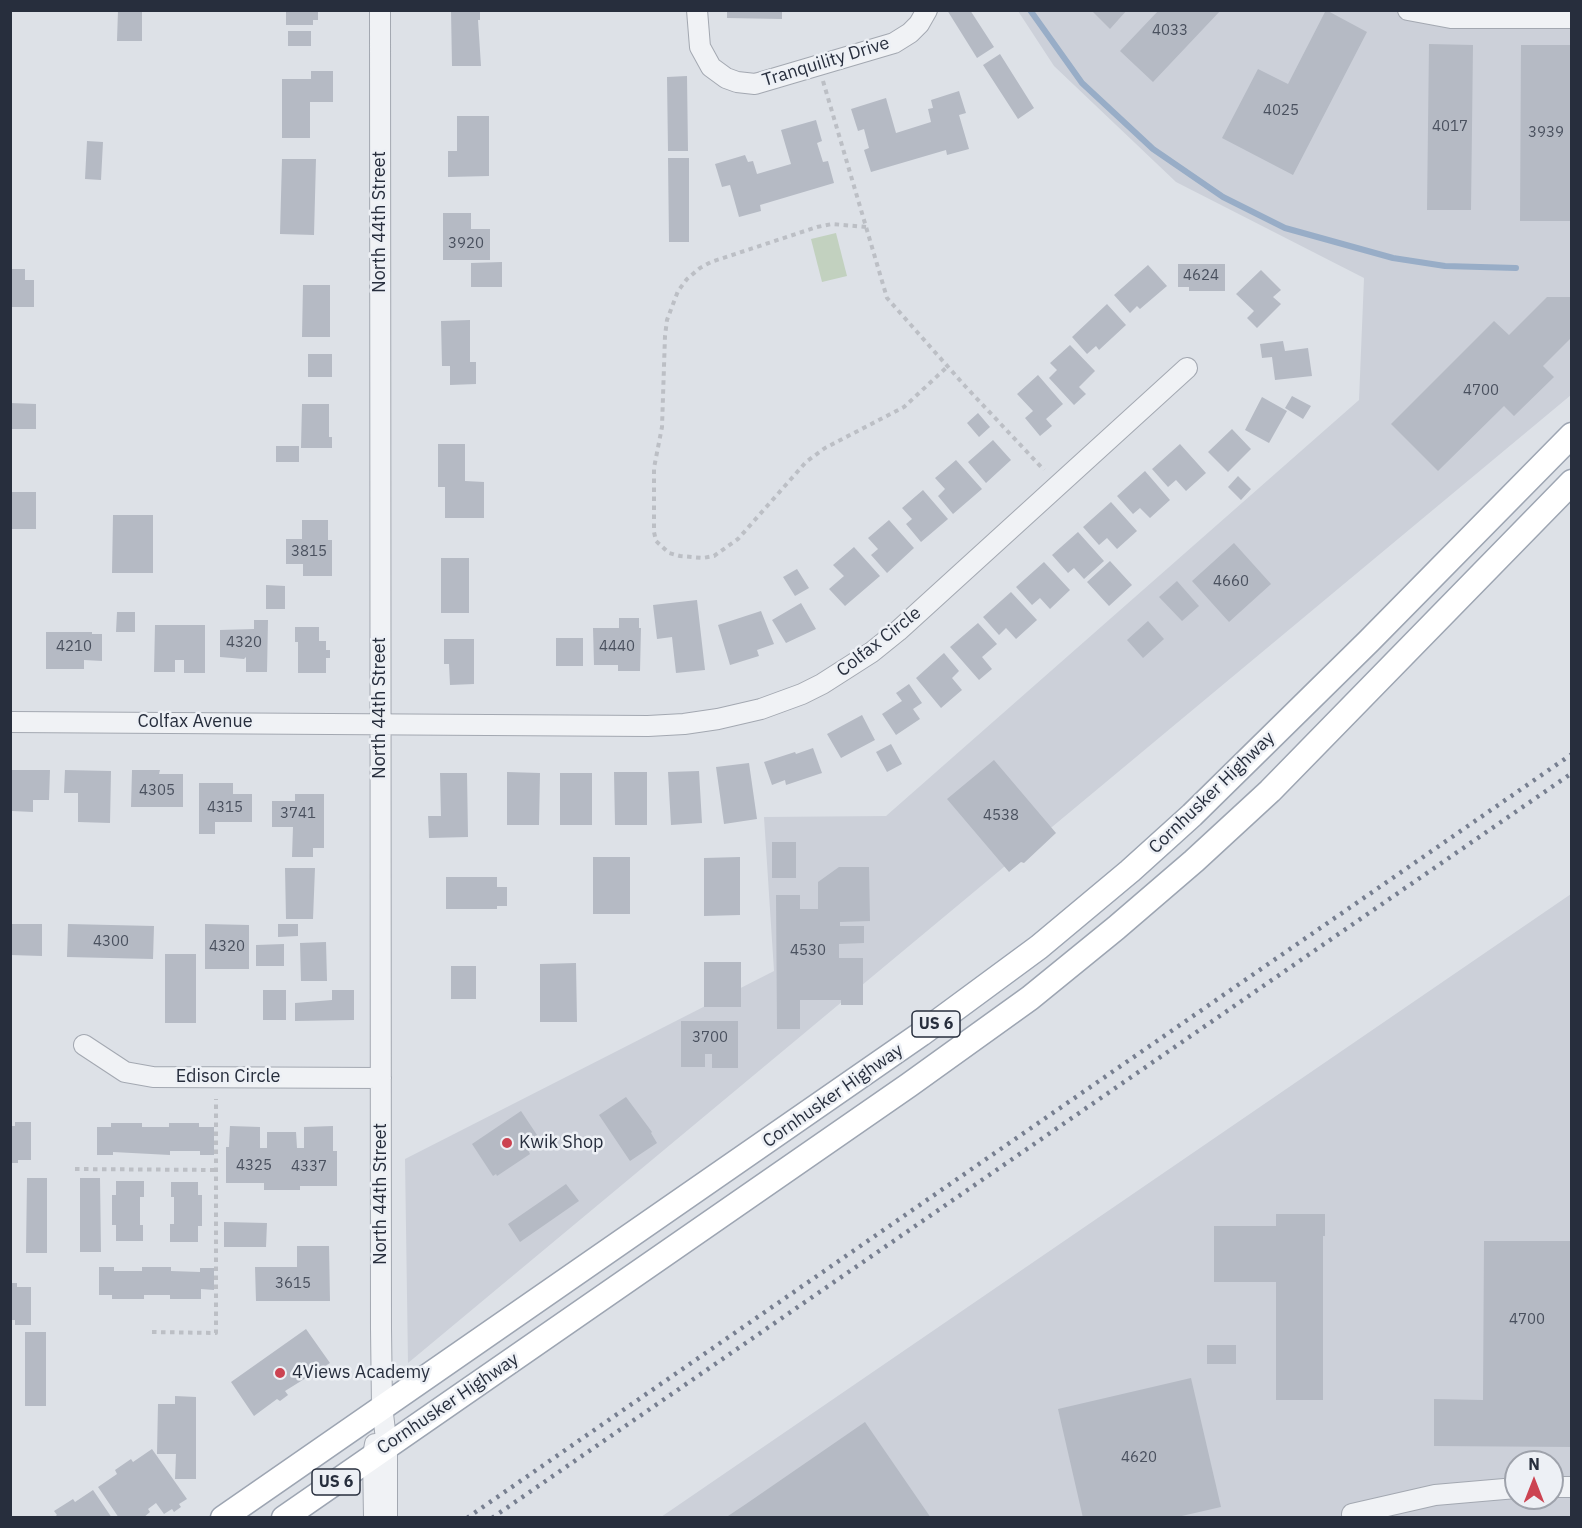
<!DOCTYPE html>
<html>
<head>
<meta charset="utf-8">
<style>
	body { margin:0 }
	#map { position:relative; width:1582px; height:1528px; overflow:hidden; background:#dde1e7; font-family:"IBM Plex Sans",sans-serif }
	canvas { display:block }
	.frame { position:absolute; inset:0; border:12px solid #272e3d; pointer-events:none }
	.north { position:absolute; left:1504px; top:1450px; width:60px; height:60px; box-sizing:border-box; background:#edf0f5; border:2px solid #9ea2ab; border-radius:50%; rotate:0deg; font-size:16px; font-weight:700; line-height:24px; text-align:center; color:#272e3d }
	.north::after { content:''; display:block; margin:auto; width:21px; height:27px; background:#cc4351; clip-path:polygon(50% 0,100% 100%,50% 72%,0 100%) }
</style>
</head>
<body>
<div id="map">
<canvas width="1582" height="1528"></canvas>
<div class="frame"></div>
<div class="north">N</div>
</div>
<script>
const g = document.querySelector('canvas').getContext('2d');
g.lineJoin = 'round';
function paint(path, color) { g.fillStyle = color; g.fill(path, 'evenodd'); }
const poly = rows => new Path2D(rows.map(r => 'M' + r).join(''));
function strokePath(path, color, width, dash) { g.strokeStyle = color; g.lineWidth = width; g.lineCap = dash ? 'butt' : 'round'; g.setLineDash(dash || []); g.stroke(path); }
function label(font, color, halo, rows, align = 'center') {
  g.font = font + ' "IBM Plex Sans",sans-serif'; g.lineWidth = 5; g.setLineDash([]); g.textBaseline = 'middle'; g.strokeStyle = halo; g.fillStyle = color; for (const [text, x, y, turn = 0] of rows) {
    g.save(); g.translate(x, y); g.rotate((+turn || 0) * Math.PI / 180); g.textAlign = isNaN(turn) ? turn : align; if (halo) g.strokeText(text, 0, 0); g.fillText(text, 0, 0); g.restore();
  }
}
paint(poly([
	[1018,11,1571,11,1571,395,408,1363,405,1159,774,971,764,817,886,816,1359,400,1364,278,1176,182,1054,66],
	[1571,894,1571,1517,661,1517],
	[1516,1462,1552,1462,1552,1498,1516,1498]
]), '#ccd0d9');
paint(poly([
	[836,233,847,276,822,282,811,239]
]), '#c2d1bf');
strokePath(poly([
	[1030,10,1082,83,1153,149,1223,197,1285,228,1393,258,1445,266,1516,268]
]), '#98adc7', 6);
paint(poly([
	[118,10,142,10,142,41,117,41],
	[286,10,318,10,318,20,313,20,313,25,286,25],
	[451,10,480,10,480,20,478,20,481,66,452,66],
	[727,10,782,10,782,19,727,18],
	[947,10,970,10,994,47,977,58],
	[1091,10,1127,10,1110,29],
	[1159,10,1221,10,1153,82,1120,51],
	[1326,10,1367,32,1293,175,1222,138,1258,69,1288,84],
	[288,31,311,31,311,46,288,46],
	[1429,44,1473,45,1471,210,1427,210],
	[1521,45,1572,45,1572,221,1520,221],
	[1000,54,1034,108,1018,119,983,65],
	[311,71,333,71,333,102,310,102,310,138,282,138,282,79,311,79],
	[687,76,688,151,668,151,667,77],
	[959,91,966,113,959,115,969,149,947,155,946,150,871,172,864,150,869,148,864,129,858,131,851,109,886,98,896,133,931,122,928,109,933,108,931,100],
	[457,116,489,116,489,176,448,177,448,151,457,151],
	[816,120,822,141,817,143,823,162,828,161,834,183,760,205,761,211,739,217,730,185,722,187,715,164,745,155,748,162,753,161,757,174,791,164,781,130],
	[87,141,103,142,101,180,85,179],
	[668,158,689,158,689,242,669,242],
	[282,159,316,159,314,235,280,234],
	[443,213,471,213,471,229,490,229,490,260,443,260],
	[502,262,502,287,471,287,471,263],
	[1178,264,1225,264,1225,291,1189,291,1189,287,1178,287],
	[1148,265,1167,286,1140,309,1137,306,1130,313,1114,295],
	[10,269,25,269,25,280,34,280,34,307,10,307],
	[1261,270,1281,290,1273,297,1281,304,1257,328,1247,318,1254,311,1236,294],
	[303,285,330,285,330,337,302,337],
	[1547,297,1572,297,1572,337,1543,366,1554,377,1514,416,1504,406,1438,471,1391,424,1494,321,1509,335],
	[1107,304,1126,325,1099,350,1096,346,1087,354,1072,337],
	[470,320,470,362,476,362,476,384,450,385,450,366,442,366,441,321],
	[1283,341,1285,351,1308,348,1312,376,1275,380,1272,357,1262,358,1260,344],
	[1070,345,1095,371,1079,387,1086,394,1074,405,1049,378,1057,370,1050,363],
	[308,354,332,354,332,377,308,377],
	[1038,375,1063,404,1046,419,1052,426,1040,436,1025,418,1033,411,1017,394],
	[1292,396,1311,406,1303,419,1285,408],
	[1262,397,1287,411,1269,443,1245,430],
	[10,403,36,404,36,429,10,429],
	[302,404,329,404,329,437,332,437,332,448,301,448],
	[978,413,990,427,979,437,967,423],
	[1232,429,1251,449,1228,472,1208,452],
	[993,440,1011,460,986,483,968,462],
	[438,444,465,444,465,481,484,482,484,518,445,518,445,487,438,487],
	[1180,444,1206,473,1186,491,1176,480,1168,487,1152,469],
	[276,446,299,446,299,462,276,462],
	[956,460,982,489,953,514,938,496,945,489,935,478],
	[1145,471,1170,500,1150,518,1140,508,1133,514,1117,496],
	[1238,476,1251,489,1241,500,1228,487],
	[923,490,948,519,921,542,906,524,912,519,902,508],
	[10,492,36,492,36,529,10,529],
	[1111,502,1137,531,1117,549,1107,538,1099,545,1083,527],
	[113,515,153,515,153,573,112,573],
	[302,520,328,520,328,540,332,540,332,576,303,576,303,564,286,564,286,539,302,539],
	[889,520,914,548,887,573,871,555,878,549,868,538],
	[1078,532,1104,561,1084,579,1074,568,1068,573,1052,555],
	[1234,543,1271,584,1229,622,1192,581],
	[854,547,880,576,845,606,829,589,844,576,833,565],
	[441,558,469,558,469,613,441,613],
	[1110,561,1132,585,1109,606,1087,582],
	[1044,562,1070,590,1050,609,1040,598,1032,605,1016,587],
	[797,569,809,588,795,596,783,577],
	[1177,581,1199,606,1182,621,1159,597],
	[266,585,285,586,285,609,266,609],
	[1011,592,1037,620,1016,639,1006,628,999,635,983,617],
	[697,600,705,670,676,673,672,637,657,639,653,605],
	[801,603,816,629,786,643,772,620],
	[761,611,774,644,757,650,759,656,730,665,718,625],
	[117,612,135,612,135,632,116,632],
	[619,618,639,618,639,628,641,628,640,671,618,671,618,665,594,665,593,628,619,628],
	[254,620,268,620,267,672,246,672,246,657,244,659,220,657,220,630,254,629],
	[1148,621,1164,639,1143,658,1127,640],
	[978,623,997,644,982,657,992,669,979,680,950,647],
	[155,625,205,625,205,673,184,673,184,660,175,660,175,672,154,672],
	[295,627,319,627,319,641,326,641,326,650,330,650,330,658,326,658,326,673,298,673,298,642,295,642],
	[46,632,92,632,92,634,102,634,102,661,84,660,84,669,46,669],
	[556,638,583,638,583,666,556,666],
	[444,639,474,639,474,684,450,685,449,664,444,664],
	[944,653,959,671,952,678,962,690,941,708,916,678],
	[909,684,922,703,913,709,920,719,896,735,882,714,902,701,896,693],
	[862,715,875,740,841,758,827,734],
	[891,744,902,764,887,772,876,752],
	[813,748,822,773,786,785,785,780,772,785,764,762,795,752,796,754],
	[994,760,1056,833,1024,863,1021,862,1009,872,947,799],
	[749,763,757,819,724,824,716,767],
	[10,770,50,770,49,800,33,800,33,812,12,811],
	[65,770,111,771,110,823,78,822,78,793,64,793],
	[132,770,160,770,159,774,183,774,183,807,131,807],
	[699,771,702,823,671,825,668,772],
	[507,772,540,773,539,825,507,825],
	[614,772,647,772,647,825,615,825],
	[440,773,467,773,468,837,429,838,428,816,441,816],
	[560,773,592,773,592,825,560,825],
	[199,783,233,783,233,794,252,794,252,822,215,822,215,834,199,834],
	[295,794,324,794,324,848,313,848,313,857,292,857,293,827,272,827,272,801,295,801],
	[772,842,796,842,796,878,772,878],
	[593,857,630,857,630,914,593,914],
	[740,857,740,915,704,916,704,858],
	[839,867,869,867,870,921,840,922,840,926,864,926,864,943,839,944,839,958,863,958,863,1005,841,1005,841,1000,800,1000,800,1029,777,1029,776,895,800,895,800,909,818,909,818,882],
	[285,868,315,868,313,919,286,919],
	[446,877,497,877,497,887,507,887,507,906,497,906,497,909,446,909],
	[10,924,42,924,42,956,10,955],
	[68,924,154,926,153,959,67,957],
	[205,924,249,925,249,969,205,969],
	[278,924,298,924,298,936,278,937],
	[326,942,327,981,301,981,300,943],
	[284,944,284,966,256,966,256,945],
	[165,954,196,954,196,1023,165,1023],
	[704,962,741,962,741,1007,704,1007],
	[576,963,577,1022,540,1022,540,964],
	[451,966,476,966,476,999,451,999],
	[263,990,286,990,286,1020,263,1020],
	[332,990,354,990,354,1020,295,1021,295,1003,332,1000],
	[681,1021,738,1021,738,1068,712,1068,712,1054,705,1054,705,1067,681,1067],
	[626,1097,652,1132,651,1133,657,1143,630,1161,599,1115],
	[521,1111,541,1141,528,1150,530,1154,497,1176,496,1174,493,1176,472,1144],
	[15,1122,31,1122,31,1160,18,1160,18,1163,10,1163,10,1126,15,1126],
	[111,1123,142,1123,142,1127,169,1127,169,1123,199,1123,199,1127,214,1127,214,1155,200,1155,200,1151,170,1151,170,1155,113,1152,113,1155,97,1155,97,1127,111,1127],
	[230,1126,260,1127,260,1148,267,1148,267,1132,296,1132,297,1148,304,1148,304,1127,333,1126,333,1151,337,1151,337,1186,300,1186,300,1190,264,1190,264,1183,226,1183,226,1147,229,1147],
	[27,1178,47,1178,47,1253,26,1253],
	[80,1178,100,1178,101,1252,80,1252],
	[116,1181,144,1181,144,1197,140,1197,140,1225,143,1225,143,1241,116,1241,116,1225,112,1225,112,1195,116,1195],
	[171,1182,198,1182,198,1195,202,1195,202,1226,198,1226,198,1242,170,1242,170,1224,174,1224,174,1197,171,1197],
	[566,1184,579,1201,520,1242,508,1224],
	[1276,1214,1325,1214,1325,1236,1323,1236,1323,1400,1276,1400,1276,1282,1214,1282,1214,1226,1276,1226],
	[224,1222,267,1223,266,1247,224,1247],
	[1484,1241,1572,1241,1572,1447,1434,1446,1434,1399,1483,1400],
	[297,1246,329,1246,330,1301,256,1301,255,1267,297,1267],
	[99,1267,114,1267,114,1271,142,1271,142,1267,171,1267,171,1271,200,1272,200,1268,214,1268,214,1290,201,1289,201,1299,170,1299,170,1295,144,1295,144,1299,112,1299,112,1295,99,1295],
	[10,1283,17,1283,17,1287,31,1287,31,1325,15,1325,15,1320,10,1320],
	[306,1329,330,1363,285,1391,288,1395,280,1401,277,1399,254,1416,231,1382],
	[25,1332,46,1332,46,1406,25,1406],
	[1207,1345,1236,1345,1236,1364,1207,1364],
	[1191,1378,1221,1507,1173,1518,1083,1518,1058,1409],
	[175,1396,196,1397,196,1479,175,1479,176,1454,157,1454,158,1404,175,1404],
	[865,1422,931,1518,725,1518,746,1504],
	[152,1449,187,1499,179,1504,181,1507,174,1512,172,1509,164,1514,156,1503,148,1509,150,1512,143,1518,119,1518,98,1487,117,1474,115,1470,131,1459,133,1462],
	[93,1490,112,1518,53,1518,57,1515,54,1511,73,1499,75,1502]
]), '#b5bac4');
const minor = poly([
	[380,10,381,1329,382,1406,387,1447,387,1518],
	[697,10,700,47,711,67,726,78,737,82,755,84,894,43,910,33,919,24,927,10],
	[1408,10,1451,18,1572,18],
	[10,722,648,726,684,724,718,719,761,709,802,694,822,684,872,652,898,631,1187,368],
	[84,1045,125,1072,153,1077,381,1078],
	[1552,1487,1572,1487],
	[1352,1514,1435,1495,1516,1488],
	[374,1518,373,1455,375,1444]
]);
const major = poly([
	[223,1518,921,1034,1039,947,1130,871,1192,815,1369,641,1572,435],
	[284,1518,909,1085,1030,998,1116,928,1194,861,1270,791,1572,482]
]);
strokePath(minor, '#a3a8b1', 22);
strokePath(major, '#9da5b2', 27);
strokePath(poly([
	[823,81,887,298,965,386,1044,470],
	[866,227,832,224,817,227,711,262,700,268,687,279,678,291,667,320,665,336,662,427,654,468,654,532,656,541,669,553,680,556,703,558,714,556,738,539,806,462,825,448,904,407,947,367],
	[75,1169,216,1170],
	[152,1332,216,1333,216,1099]
]), '#bcbfc5', 4, [4.5, 4.5]);
strokePath(minor, '#f0f2f5', 20);
strokePath(major, '#fff', 24);
strokePath(poly([
	[467,1518,1572,754],
	[492,1518,1572,773]
]), '#777f90', 4.5, [3, 6]);
for (const [x, y, r, color] of [
	[507,1143,6,"#cc4351"],
	[280,1373,6,"#cc4351"]
]) { const dot = new Path2D(); dot.arc(x, y, r, 0, 2 * Math.PI); g.fillStyle = color; g.fill(dot); strokePath(dot, '#edf0f5', 2); }
label('15px', '#4a515f', null, [
	["4033",1170,31],
	["4025",1281,111],
	["4017",1450,127],
	["3939",1546,133],
	["3920",466,244],
	["4624",1201,276],
	["4700",1481,391],
	["3815",309,552],
	["4660",1231,582],
	["4320",244,643],
	["4210",74,647],
	["4440",617,647],
	["4305",157,791],
	["4315",225,808],
	["3741",298,814],
	["4538",1001,816],
	["4300",111,942],
	["4320",227,947],
	["4530",808,951],
	["3700",710,1038],
	["4325",254,1166],
	["4337",309,1167],
	["3615",293,1284],
	["4700",1527,1320],
	["4620",1139,1458]
]);
for (const [x, y, w] of [
	[936,1024,48],
	[336,1482,48]
]) { const box = new Path2D(); box.roundRect(x - w / 2, y - 13, w, 26, 4.5); g.fillStyle = '#edf0f5'; g.fill(box); strokePath(box, '#272e3d', 1.5); }
label('bold 16px', '#272e3d', null, [
	["US 6",936,1024],
	["US 6",336,1482]
]);
label('18px', '#272e3d', '#edf0f5', [
	["Tranquility Drive",826,62,-17],
	["North 44th Street",380,222,-90],
	["Colfax Circle",879,642,-38],
	["North 44th Street",380,708,-90],
	["Colfax Avenue",195,722],
	["Cornhusker Highway",1212,793,-44],
	["Edison Circle",228,1077],
	["Cornhusker Highway",833,1096,-35],
	["North 44th Street",381,1194,-90],
	["Cornhusker Highway",448,1404,-34]
]);
label('18px', '#272e3d', '#edf0f5', [
	["Kwik Shop",519,1143],
	["4Views Academy",292,1373]
], 'left');
</script>
</body>
</html>
